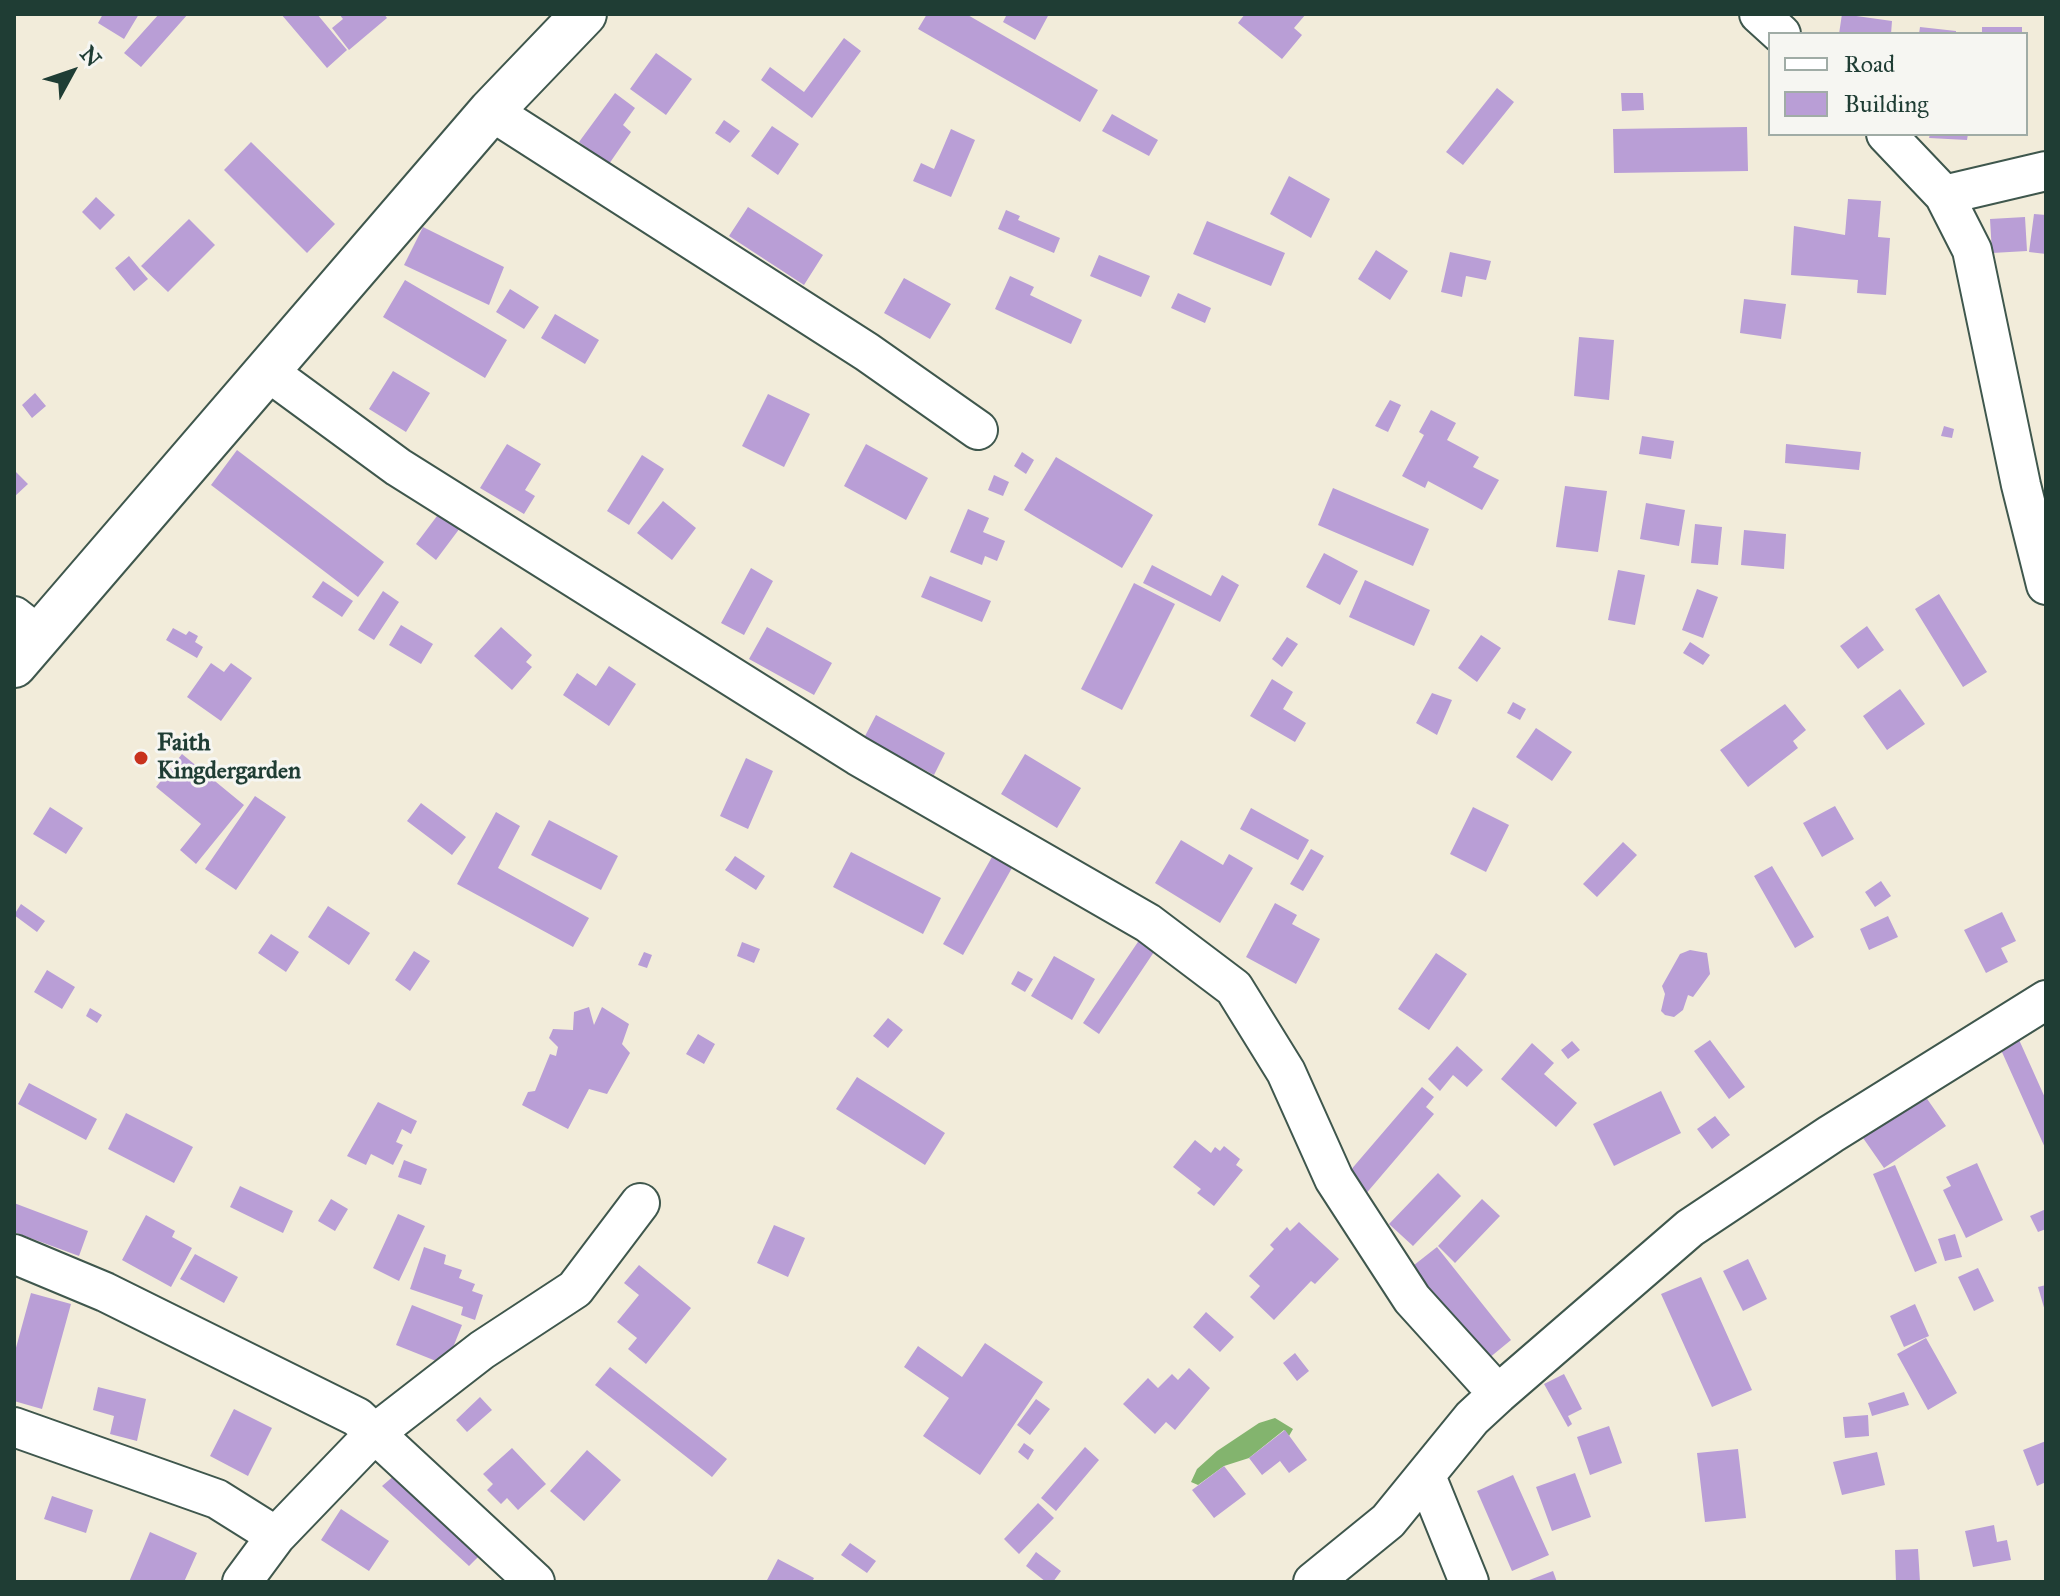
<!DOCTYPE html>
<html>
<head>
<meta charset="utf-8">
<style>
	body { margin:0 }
	#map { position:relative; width:2060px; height:1596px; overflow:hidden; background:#f2ecda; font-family:"IM FELL Great Primer",serif }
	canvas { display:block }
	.frame { position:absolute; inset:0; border:16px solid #1f3d34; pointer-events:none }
	.legend { position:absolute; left:1768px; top:32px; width:260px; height:104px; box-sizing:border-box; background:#f6f6f2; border:2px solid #a0aca6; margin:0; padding:10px 14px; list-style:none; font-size:24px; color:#1f3d34 }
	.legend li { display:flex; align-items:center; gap:16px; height:40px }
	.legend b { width:40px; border:2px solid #a0aca6 }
	.north { position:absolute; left:32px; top:32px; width:80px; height:80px; -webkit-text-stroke:6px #f6f6f2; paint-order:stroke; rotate:50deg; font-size:22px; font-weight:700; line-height:32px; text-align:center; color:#1f3d34 }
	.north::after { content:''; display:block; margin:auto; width:28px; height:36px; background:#1f3d34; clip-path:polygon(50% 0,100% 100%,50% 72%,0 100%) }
</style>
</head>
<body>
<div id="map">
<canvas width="2060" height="1596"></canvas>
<div class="frame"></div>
<ul class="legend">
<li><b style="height:10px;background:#fff"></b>Road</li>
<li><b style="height:22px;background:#b99ed6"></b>Building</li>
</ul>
<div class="north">N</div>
</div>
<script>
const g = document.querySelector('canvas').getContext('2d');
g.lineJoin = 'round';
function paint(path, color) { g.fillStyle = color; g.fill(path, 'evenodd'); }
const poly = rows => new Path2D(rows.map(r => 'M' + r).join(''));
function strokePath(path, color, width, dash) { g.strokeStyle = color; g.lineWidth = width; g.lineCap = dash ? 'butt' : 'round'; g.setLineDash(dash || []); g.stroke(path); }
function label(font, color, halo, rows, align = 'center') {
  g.font = font + ' "IM FELL Great Primer",serif'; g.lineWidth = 6; g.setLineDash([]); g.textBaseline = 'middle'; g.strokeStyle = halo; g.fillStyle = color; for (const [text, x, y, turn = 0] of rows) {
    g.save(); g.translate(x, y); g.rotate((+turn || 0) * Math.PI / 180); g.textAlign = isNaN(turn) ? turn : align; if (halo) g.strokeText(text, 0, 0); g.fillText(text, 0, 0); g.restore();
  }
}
paint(poly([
	[1275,1418,1293,1429,1289,1436,1284,1430,1249,1458,1224,1466,1198,1485,1191,1482,1197,1469,1217,1451,1259,1423]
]), '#83b46e');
paint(poly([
	[103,14,139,14,124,39,98,23],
	[159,14,188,14,141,67,124,53],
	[281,14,317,14,347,50,327,68],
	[339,14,384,14,387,18,349,50,332,28,343,19],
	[927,14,966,14,1098,90,1080,122,918,29],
	[1007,14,1049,14,1035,40,1003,22],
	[1245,14,1306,14,1294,28,1302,35,1282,59,1238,23],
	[1842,14,1892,21,1891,34,1839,34],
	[1920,27,1956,31,1956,34,1919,34],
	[1982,27,2022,27,2022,34,1982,34],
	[844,38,861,51,812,118,761,80,770,67,804,92],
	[656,53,692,79,666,115,630,89],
	[1497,88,1514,102,1463,165,1446,152],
	[615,93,635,108,623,125,631,132,609,164,579,142],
	[1621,93,1643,93,1644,110,1622,111],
	[1112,114,1158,140,1149,156,1102,131],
	[724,120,740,131,730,143,715,133],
	[772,126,799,144,778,175,751,156],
	[1747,127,1748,171,1614,173,1613,129],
	[951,129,975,140,951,197,913,181,921,163,934,169],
	[1930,134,1968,134,1967,140,1929,138],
	[251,142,335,224,307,253,224,170],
	[1289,176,1330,199,1311,238,1270,214],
	[96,197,115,215,100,230,82,212],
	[1848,199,1881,201,1878,237,1890,238,1886,295,1857,293,1858,280,1791,275,1794,226,1845,235],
	[748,207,823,255,804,285,729,236],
	[1006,210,1020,216,1018,220,1060,238,1054,253,998,229],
	[2034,214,2046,215,2046,254,2029,252],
	[2025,217,2027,251,1992,253,1990,219],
	[189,219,215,245,168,292,141,266],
	[1207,221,1285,253,1271,286,1193,254],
	[423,227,504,267,489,305,404,265],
	[1376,250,1408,271,1390,300,1358,279],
	[1450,252,1491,261,1486,280,1466,276,1462,297,1441,292],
	[1099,255,1150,276,1141,297,1090,276],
	[129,256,148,279,134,291,115,268],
	[1010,276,1034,287,1030,295,1082,320,1071,344,995,309],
	[904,278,951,304,930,339,884,313],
	[405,280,507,340,485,378,383,317],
	[510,289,539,307,524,329,496,312],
	[1178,293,1211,308,1205,323,1171,308],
	[1744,299,1786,304,1781,339,1740,333],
	[555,314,599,340,585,364,541,338],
	[1579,337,1614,340,1609,400,1574,396],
	[393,371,430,393,406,432,369,409],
	[35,393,46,406,32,418,22,405],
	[768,394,810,414,784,467,742,446],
	[1390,400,1401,405,1388,432,1375,426],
	[1431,410,1456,423,1447,440,1479,457,1473,467,1499,480,1482,510,1428,481,1425,488,1402,476,1424,435,1419,432],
	[1944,426,1954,429,1952,438,1941,436],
	[1642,436,1674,441,1671,459,1639,454],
	[507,444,541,464,525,490,535,496,524,514,480,488],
	[866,444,928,478,906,520,844,486],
	[1786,444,1861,452,1859,470,1785,463],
	[237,450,384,562,358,597,211,485],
	[1022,452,1034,460,1026,474,1014,466],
	[642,455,664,469,629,525,607,511],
	[1056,457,1153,515,1122,568,1024,510],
	[14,470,28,484,14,497],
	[994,475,1009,482,1003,496,988,490],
	[1565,486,1607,491,1598,552,1556,547],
	[1333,488,1429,529,1413,566,1318,525],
	[663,501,696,528,672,560,637,533],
	[1646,503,1685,510,1679,546,1640,539],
	[443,508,463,524,436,560,416,544],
	[968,509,989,518,983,532,1005,541,997,561,985,556,982,565,950,552],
	[1695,524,1722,527,1718,565,1691,563],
	[1744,530,1786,534,1784,569,1741,565],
	[1324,553,1358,571,1340,605,1306,587],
	[1152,565,1211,596,1222,575,1239,585,1220,622,1143,583],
	[751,568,773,581,744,635,721,623],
	[1618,570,1645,575,1635,625,1608,620],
	[930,576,991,601,982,622,921,597],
	[1365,580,1430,610,1414,646,1349,617],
	[323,581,353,601,342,617,312,597],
	[1134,583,1175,604,1122,710,1081,689],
	[1697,589,1718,597,1703,638,1682,630],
	[383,591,399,602,374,640,358,630],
	[1939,594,1987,672,1963,687,1915,609],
	[401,625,433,644,421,664,389,645],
	[1867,626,1884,650,1858,669,1840,646],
	[501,627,532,655,526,662,532,667,512,690,474,656],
	[767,627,832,663,814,695,749,659],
	[173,628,186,635,189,631,198,636,195,642,203,647,197,658,166,640],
	[1481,635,1501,648,1477,682,1458,668],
	[1287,637,1298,644,1282,667,1272,659],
	[1690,642,1710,655,1703,665,1683,653],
	[211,663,224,672,231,663,252,678,221,721,187,697],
	[609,666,636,684,609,726,563,695,577,673,596,686],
	[1272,679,1293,692,1283,709,1306,723,1295,742,1250,716],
	[1900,689,1925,724,1887,750,1863,716],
	[1432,693,1452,700,1437,735,1416,723],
	[1513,702,1526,709,1520,720,1507,713],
	[1785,704,1806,730,1793,741,1798,748,1748,787,1720,750],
	[876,715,945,753,934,775,864,738],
	[1536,728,1572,752,1552,781,1516,757],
	[182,754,244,805,196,864,180,850,201,824,156,787],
	[1025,754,1081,788,1057,828,1001,794],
	[746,758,773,771,748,829,720,816],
	[255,796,286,817,236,890,205,869],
	[421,803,466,837,452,855,407,821],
	[1835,806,1854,839,1822,857,1803,823],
	[50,807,83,828,66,854,33,834],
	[1473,807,1509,825,1486,872,1450,854],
	[1251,808,1309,840,1298,860,1240,829],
	[496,812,520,826,498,868,589,918,573,947,457,884],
	[549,820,618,856,601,890,531,855],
	[1181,840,1223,865,1229,854,1253,868,1220,923,1155,883],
	[1623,842,1637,855,1597,897,1583,884],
	[997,848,1017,859,963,955,943,944],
	[1311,849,1324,856,1303,891,1290,884],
	[851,852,941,898,923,934,833,887],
	[735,856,765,876,756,890,725,870],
	[1772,866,1814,937,1795,948,1754,876],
	[1881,881,1891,896,1875,907,1865,892],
	[1275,903,1297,915,1292,924,1320,939,1296,984,1246,957],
	[21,904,45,921,37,932,14,915],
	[328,906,370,933,349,965,308,937],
	[2002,912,2016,941,2001,948,2008,962,1986,973,1964,930],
	[1888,916,1898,937,1869,950,1860,929],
	[271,934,299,952,286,972,258,953],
	[1142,936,1158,946,1099,1034,1083,1023],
	[742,942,760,949,754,963,737,956],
	[1690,950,1707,953,1710,974,1693,997,1688,995,1683,1010,1674,1017,1665,1015,1661,1011,1665,994,1662,986,1680,954],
	[414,951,430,961,410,991,395,980],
	[644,952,652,955,647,968,638,965],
	[1436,953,1467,974,1429,1030,1398,1009],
	[1054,956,1095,979,1072,1020,1031,996],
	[47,970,75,987,62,1009,34,992],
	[1018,971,1033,979,1025,992,1011,984],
	[589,1007,594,1025,602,1007,629,1024,622,1044,630,1053,607,1094,589,1089,568,1129,522,1105,528,1092,535,1091,550,1054,556,1056,558,1047,549,1038,553,1029,573,1030,574,1012],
	[90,1008,102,1015,97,1023,86,1016],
	[888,1018,903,1030,888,1048,873,1036],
	[2016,1033,2046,1100,2046,1150,1997,1041],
	[698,1034,715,1044,704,1064,686,1054],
	[1710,1040,1745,1087,1729,1099,1694,1051],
	[1572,1041,1580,1050,1568,1059,1561,1050],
	[1532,1043,1554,1063,1544,1074,1577,1103,1556,1127,1501,1079],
	[1457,1046,1483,1070,1467,1087,1453,1075,1440,1091,1428,1079],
	[857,1077,945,1133,925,1165,836,1109],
	[29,1083,97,1119,86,1140,18,1104],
	[1422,1087,1434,1097,1426,1107,1434,1114,1364,1196,1343,1179],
	[1661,1091,1681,1133,1614,1166,1593,1124],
	[1923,1093,1946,1126,1884,1168,1861,1135],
	[378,1102,417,1121,411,1134,402,1129,396,1142,403,1145,393,1165,371,1154,366,1165,347,1156],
	[126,1113,193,1147,174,1183,108,1149],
	[1715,1116,1730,1135,1712,1149,1697,1129],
	[1195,1140,1211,1153,1215,1147,1220,1151,1224,1146,1240,1159,1236,1165,1243,1170,1214,1206,1197,1193,1201,1189,1173,1167],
	[404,1160,427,1169,421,1185,398,1177],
	[1977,1163,2003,1220,1966,1238,1943,1190,1951,1186,1946,1177],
	[1895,1165,1937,1263,1915,1272,1873,1174],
	[1438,1173,1461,1196,1413,1246,1389,1224],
	[240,1186,293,1211,283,1233,230,1207],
	[331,1199,348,1209,335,1231,318,1221],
	[1482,1199,1500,1216,1455,1263,1438,1246],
	[14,1203,88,1231,79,1256,14,1232],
	[2046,1209,2046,1229,2038,1232,2030,1216],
	[398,1214,425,1226,399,1281,373,1268],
	[146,1215,175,1231,172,1237,192,1248,171,1287,122,1260],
	[1299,1222,1339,1259,1315,1284,1311,1281,1274,1320,1250,1297,1260,1286,1249,1276,1274,1249,1270,1245,1287,1227,1290,1231],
	[774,1225,805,1238,788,1277,757,1263],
	[1955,1234,1962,1257,1945,1261,1938,1239],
	[424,1247,446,1255,444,1264,462,1270,459,1278,475,1284,472,1291,483,1295,475,1320,461,1315,463,1307,410,1289],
	[1437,1247,1511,1340,1483,1363,1409,1269],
	[195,1254,238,1277,224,1303,180,1279],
	[1748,1259,1767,1299,1743,1311,1723,1271],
	[639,1265,691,1308,646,1364,628,1349,637,1338,617,1322,639,1295,624,1283],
	[1978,1268,1994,1301,1974,1311,1958,1277],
	[1701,1277,1752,1390,1712,1407,1661,1294],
	[2046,1285,2046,1311,2045,1311,2038,1287],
	[31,1293,71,1304,42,1409,14,1401,14,1355],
	[1915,1304,1929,1336,1904,1347,1890,1316],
	[412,1305,462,1325,446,1365,396,1345],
	[1206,1312,1234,1337,1220,1352,1193,1327],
	[1926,1338,1957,1393,1928,1410,1897,1354],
	[985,1343,1043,1382,980,1475,923,1436,949,1398,904,1367,918,1346,962,1377],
	[1295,1353,1309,1371,1297,1381,1283,1363],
	[610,1367,727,1459,712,1477,595,1385],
	[1189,1368,1210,1388,1175,1430,1166,1422,1155,1434,1123,1404,1148,1378,1158,1388,1172,1374,1178,1380],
	[1564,1374,1582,1409,1568,1416,1572,1424,1568,1427,1544,1384],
	[98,1387,146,1399,137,1441,110,1434,114,1416,93,1410],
	[1904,1392,1909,1405,1872,1416,1868,1403],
	[480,1397,492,1410,467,1432,456,1420],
	[1036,1399,1050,1409,1030,1435,1017,1425],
	[234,1409,272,1428,248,1476,210,1456],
	[1868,1415,1869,1436,1845,1438,1843,1417],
	[1609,1426,1622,1463,1590,1475,1577,1437],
	[1285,1430,1307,1460,1289,1473,1280,1461,1262,1475,1249,1458],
	[2046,1441,2046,1482,2037,1486,2023,1450],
	[1024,1443,1034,1450,1028,1460,1018,1452],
	[1085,1447,1099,1460,1056,1511,1041,1498],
	[512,1448,546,1484,518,1510,507,1498,501,1504,487,1490,493,1484,483,1474],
	[1738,1449,1746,1518,1705,1522,1697,1453],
	[587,1450,621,1480,584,1521,550,1491],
	[1877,1452,1885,1485,1842,1495,1833,1462],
	[1224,1466,1246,1494,1214,1518,1192,1490],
	[1575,1473,1591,1517,1552,1531,1536,1487],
	[395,1475,482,1553,469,1566,382,1486],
	[1513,1475,1549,1555,1512,1571,1477,1491],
	[52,1496,93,1510,86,1533,44,1519],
	[1038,1503,1054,1518,1019,1554,1004,1539],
	[341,1509,389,1541,369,1571,321,1540],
	[1994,1525,1997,1542,2007,1540,2011,1560,1973,1567,1965,1531],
	[150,1532,197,1553,184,1582,129,1582],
	[850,1543,876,1561,867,1573,841,1555],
	[1918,1549,1920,1582,1896,1582,1895,1550],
	[1036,1552,1061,1571,1053,1582,1046,1582,1026,1566],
	[778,1559,814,1578,812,1582,766,1582],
	[1553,1571,1557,1582,1524,1582]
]), '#b99ed6');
const minor = poly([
	[1759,14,1781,34],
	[491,111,867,352,978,430],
	[1886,134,1944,195,1972,250,2021,485,2046,585],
	[1944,195,2046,171],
	[267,371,398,467,858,756,1148,923,1234,988,1286,1072,1334,1179,1412,1299,1498,1394],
	[14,616,37,634],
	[14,1254,105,1292,357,1417,535,1582],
	[14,1427,217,1499,276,1536],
	[1426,1476,1469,1582],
	[242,1582,276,1536,375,1433,482,1350,575,1289,640,1203],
	[1313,1582,1388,1521,1472,1418,1498,1394,1690,1228,1831,1134,2046,1000]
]);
const major = poly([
	[14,665,491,111,584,14]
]);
strokePath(minor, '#3f574d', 42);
strokePath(major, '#3f574d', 48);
strokePath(minor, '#fff', 38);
strokePath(major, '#fff', 44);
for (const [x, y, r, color] of [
	[141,758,8,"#c8321e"]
]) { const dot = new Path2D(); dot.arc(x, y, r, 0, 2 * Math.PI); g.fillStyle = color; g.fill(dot); strokePath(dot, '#f6f6f2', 3); }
label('bold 24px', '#1f3d34', '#f6f6f2', [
	["Faith",157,744],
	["Kingdergarden",157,772]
], 'left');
</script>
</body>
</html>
